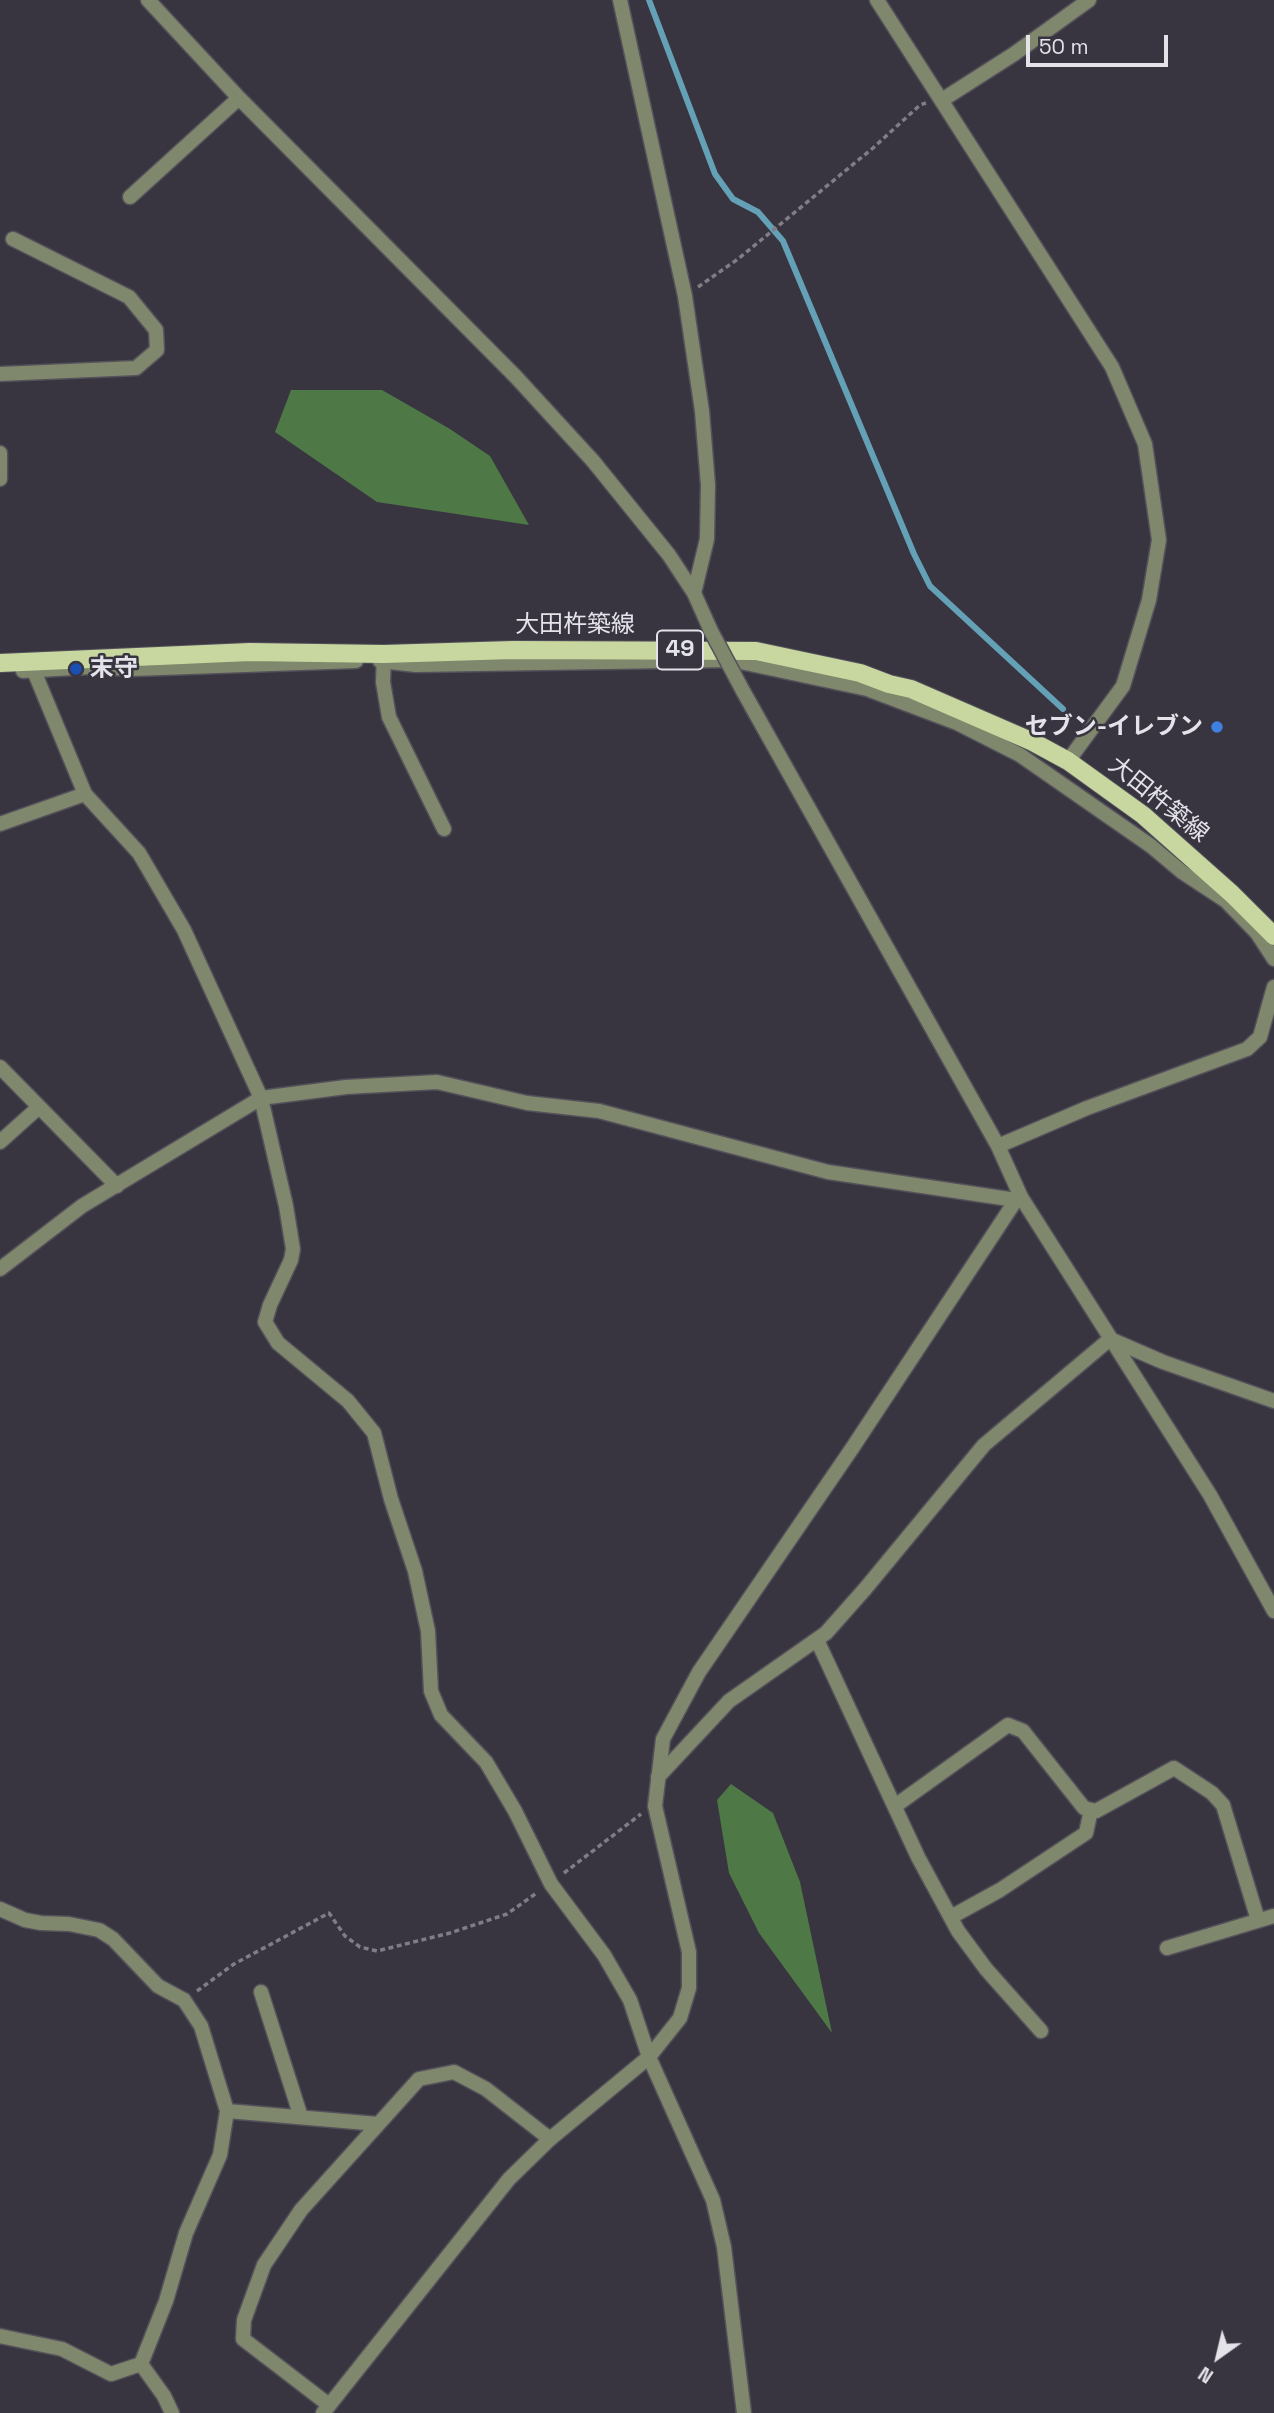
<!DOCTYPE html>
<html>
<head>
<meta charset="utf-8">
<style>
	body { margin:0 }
	#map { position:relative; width:1274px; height:2413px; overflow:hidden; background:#383540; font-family:"Space Grotesk",sans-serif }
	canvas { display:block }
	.north { position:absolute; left:1183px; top:2322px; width:70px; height:70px; -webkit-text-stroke:5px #383540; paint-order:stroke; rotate:214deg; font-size:19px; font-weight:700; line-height:28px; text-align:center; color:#e5e3ea }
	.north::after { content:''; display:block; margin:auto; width:24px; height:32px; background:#e5e3ea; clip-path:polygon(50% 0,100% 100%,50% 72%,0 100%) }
	.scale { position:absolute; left:1026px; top:35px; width:142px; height:32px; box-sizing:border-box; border:4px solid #e5e3ea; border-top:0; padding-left:9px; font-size:21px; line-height:24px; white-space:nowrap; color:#e5e3ea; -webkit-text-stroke:5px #383540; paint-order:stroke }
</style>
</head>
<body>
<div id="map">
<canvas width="1274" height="2413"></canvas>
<div class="north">N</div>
<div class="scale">50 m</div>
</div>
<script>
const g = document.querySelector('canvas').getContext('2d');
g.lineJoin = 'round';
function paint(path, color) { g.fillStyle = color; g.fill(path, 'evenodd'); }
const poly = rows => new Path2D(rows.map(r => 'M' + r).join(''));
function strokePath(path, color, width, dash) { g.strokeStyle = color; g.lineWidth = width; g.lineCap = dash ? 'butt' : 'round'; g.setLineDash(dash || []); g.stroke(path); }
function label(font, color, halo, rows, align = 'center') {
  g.font = font + ' "Space Grotesk","Noto Sans JP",sans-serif'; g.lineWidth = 5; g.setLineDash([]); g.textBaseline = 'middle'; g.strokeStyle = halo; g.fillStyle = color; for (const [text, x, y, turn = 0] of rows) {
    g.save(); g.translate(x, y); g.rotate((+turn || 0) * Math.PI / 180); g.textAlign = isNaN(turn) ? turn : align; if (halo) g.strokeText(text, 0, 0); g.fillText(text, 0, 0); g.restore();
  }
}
paint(poly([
	[291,390,382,390,450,429,490,456,529,525,377,502,275,432],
	[731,1784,773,1813,800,1882,832,2033,759,1933,729,1873,717,1800]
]), '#4e7846');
strokePath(poly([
	[649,0,715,174,733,199,758,212,783,241,914,554,930,586,1063,709]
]), '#64a0b6', 6);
const pedestrian = poly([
	[380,661,416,665,731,660,867,689,957,723,1020,755,1151,846,1182,872,1226,901,1257,933,1274,959],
	[23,671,90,667,134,669,356,661]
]);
const minor = poly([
	[148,0,239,98,516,377,593,461,669,555,694,593,711,631],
	[620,0,685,296,702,411,708,485,707,539,694,593],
	[942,100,1014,54,1089,0],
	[130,197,239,98],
	[0,374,136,368,157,350,156,330,129,297,13,239],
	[0,453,0,479],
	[384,654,383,682,389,717,444,829],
	[27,663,34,671,85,794,139,853,184,930,261,1098,286,1206,293,1249,291,1260,270,1305,265,1322,278,1343,348,1401,374,1433,391,1499,415,1571,428,1631,431,1691,441,1715,486,1762,515,1811,551,1884,604,1955,630,2000,649,2057,713,2200,724,2247,744,2413],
	[743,691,998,1146,1021,1197,1210,1495,1274,1611],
	[0,824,85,794],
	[0,1067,117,1186],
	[0,1142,39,1107],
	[998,1146,1087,1108,1247,1049,1260,1037,1274,987],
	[0,1269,82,1206,261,1098,346,1087,437,1082,527,1103,599,1111,828,1172,1016,1200],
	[1110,1339,1163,1362,1274,1401],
	[817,1640,918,1857,958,1931,986,1969,1041,2031],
	[658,1777,729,1701,826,1633,865,1589,984,1445,1110,1339],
	[895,1806,1008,1725,1023,1731,1084,1808,1096,1811,1174,1768,1212,1793,1223,1805,1258,1920],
	[0,1909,25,1920,41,1923,69,1924,99,1930,113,1939,158,1986,184,2000,201,2026,227,2111,220,2155,186,2233,166,2301,141,2364,111,2374,62,2349,0,2336],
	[951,1917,1000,1890,1086,1833,1091,1810],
	[1167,1948,1274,1916],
	[261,1992,301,2117],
	[227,2111,378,2124],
	[141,2364,164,2396,172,2413],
	[329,2405,243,2339,244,2320,264,2265,301,2210,419,2079,454,2072,486,2089,550,2139]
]);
const tertiary = poly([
	[877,0,1112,367,1145,444,1159,540,1149,600,1123,686,1068,761],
	[323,2413,509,2179,550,2139,649,2057,680,2018,689,1988,689,1952,655,1806,663,1739,699,1672,853,1447,1016,1200,1021,1197]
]);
const primary = poly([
	[0,663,250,652,384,654,513,650,756,651,860,673,889,684,911,689,1033,742,1068,761,1143,815,1232,894,1274,936]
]);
strokePath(pedestrian, '#54515b', 17);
strokePath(minor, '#54515b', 17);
strokePath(tertiary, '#54515b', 17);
strokePath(primary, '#54515b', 20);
strokePath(poly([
	[698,287,738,259,873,148,920,105,926,103],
	[564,1873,641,1814],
	[197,1991,234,1964,329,1913,345,1936,360,1947,377,1951,450,1933,507,1914,538,1892]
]), '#807d87', 3.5, [5, 3.5]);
strokePath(pedestrian, '#7f876c', 14);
strokePath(minor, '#7f876c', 14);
strokePath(tertiary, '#7f876c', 14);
strokePath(primary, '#c7d79f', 18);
const minorBridge = poly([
	[711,631,743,691]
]);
strokePath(minorBridge, '#54515b', 17, []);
strokePath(minorBridge, '#7f876c', 14);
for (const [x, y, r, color] of [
	[76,669,7,"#1a4fb4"],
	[1217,727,7,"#3f7fe0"]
]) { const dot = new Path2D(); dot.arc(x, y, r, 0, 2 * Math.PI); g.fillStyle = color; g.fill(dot); strokePath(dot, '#383540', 2.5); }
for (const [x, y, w] of [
	[680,650,46]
]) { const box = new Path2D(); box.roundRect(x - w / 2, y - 19.5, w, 39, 5); g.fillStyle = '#383540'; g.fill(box); strokePath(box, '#e5e3ea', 2); }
label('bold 23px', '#e5e3ea', null, [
	["49",680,650]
]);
label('24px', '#e5e3ea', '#383540', [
	["大田杵築線",575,625],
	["大田杵築線",1158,800,39]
]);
label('bold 24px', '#e5e3ea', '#383540', [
	["末守",90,669],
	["セブン-イレブン",1203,727,"right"]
], 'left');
</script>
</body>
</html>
